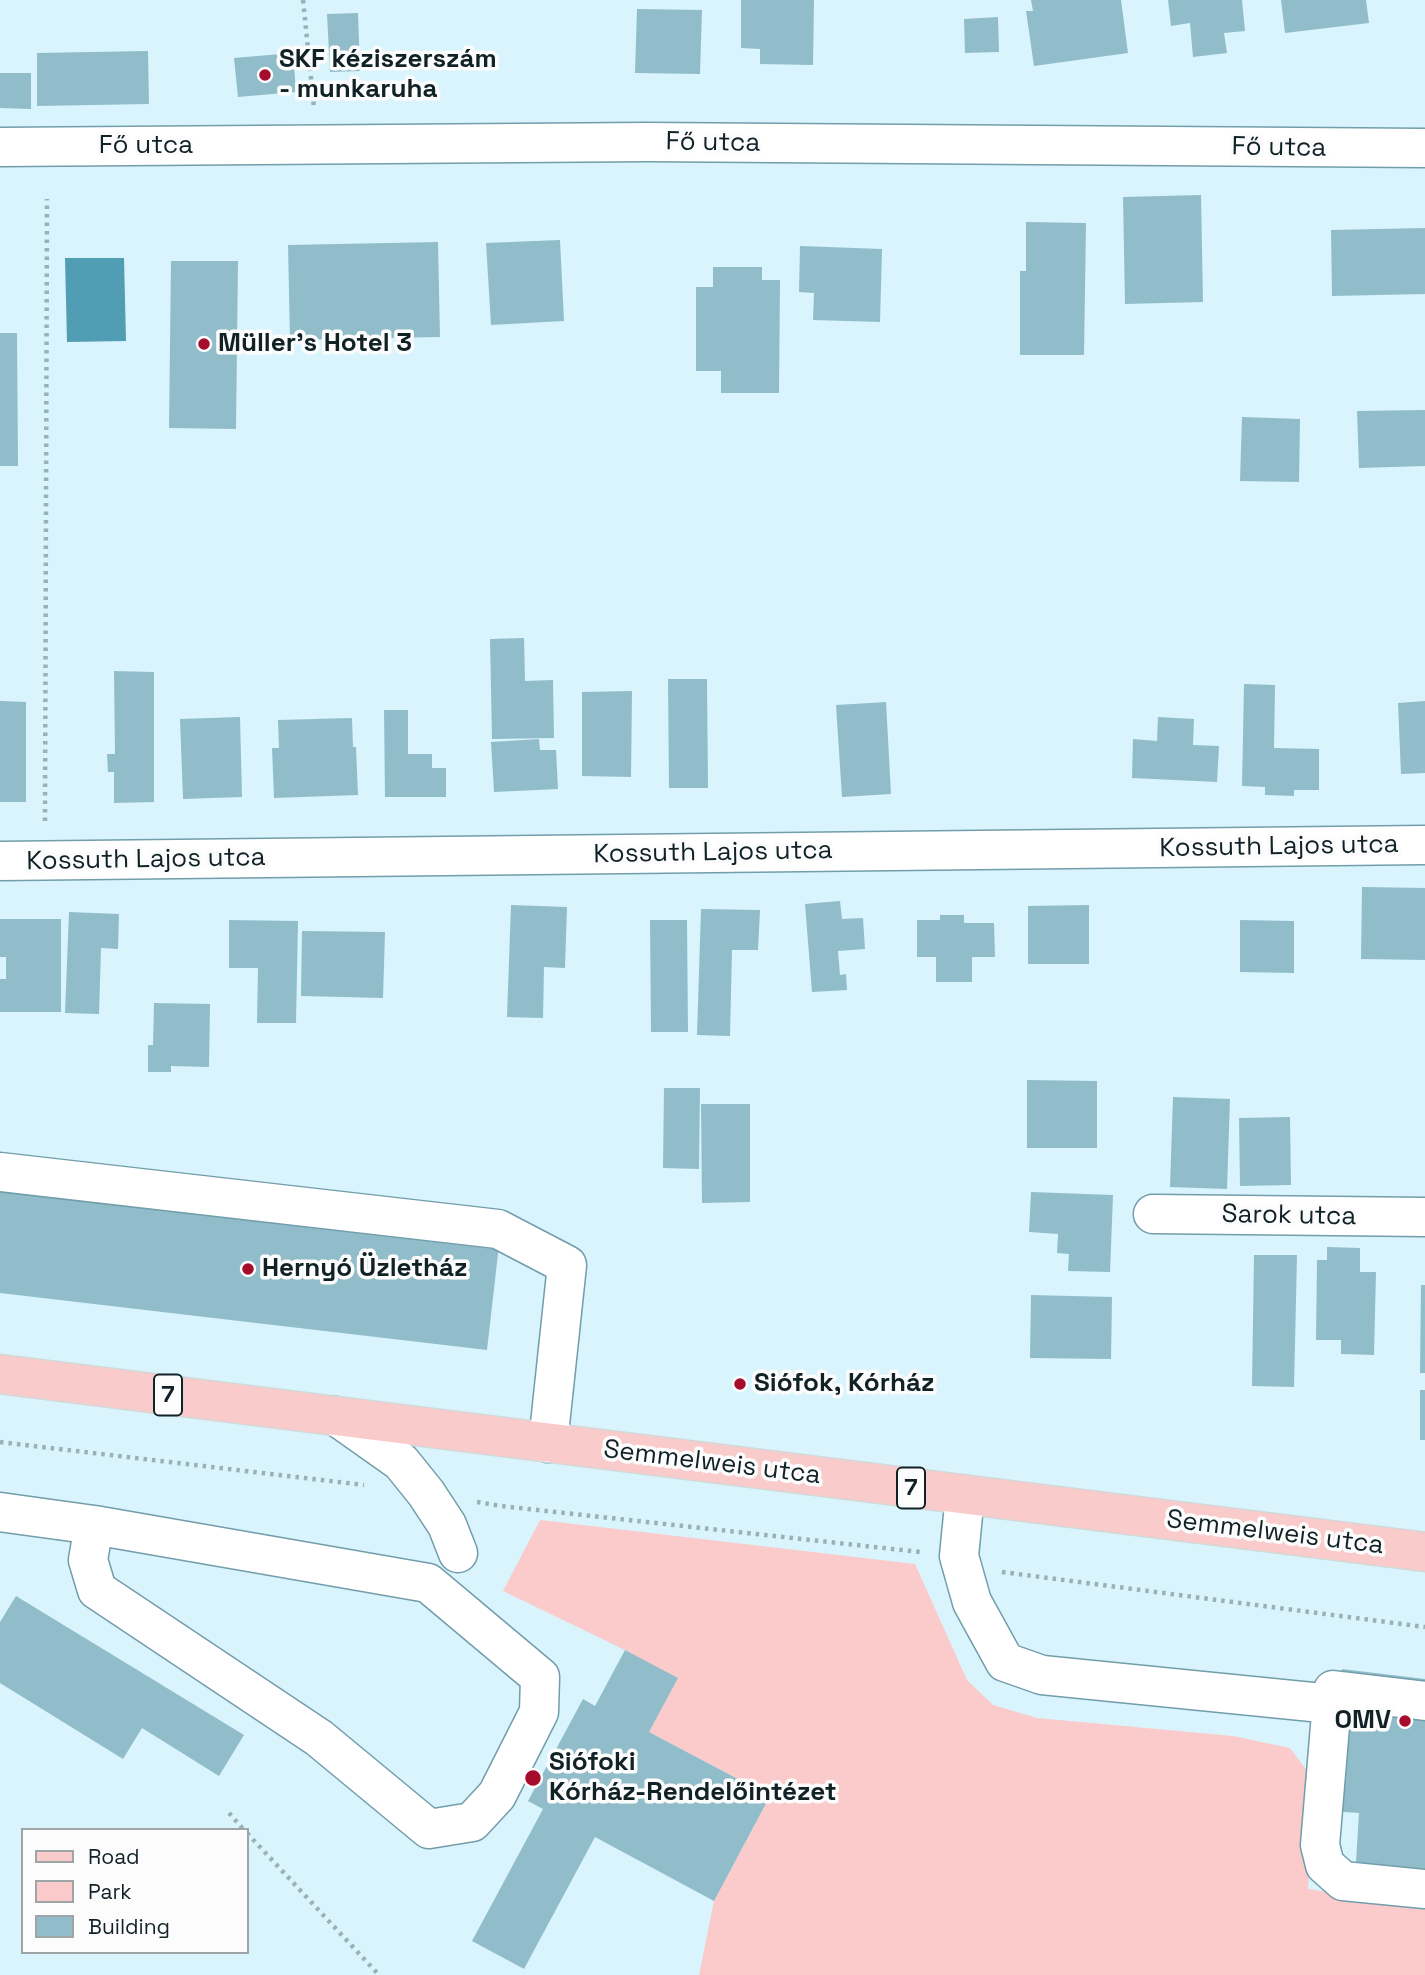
<!DOCTYPE html>
<html>
<head>
<meta charset="utf-8">
<style>
	body { margin:0 }
	#map { position:relative; width:1425px; height:1975px; overflow:hidden; background:#d9f4fc; font-family:"Space Grotesk",sans-serif }
	canvas { display:block }
	.legend { position:absolute; left:21px; top:1828px; width:228px; height:126px; box-sizing:border-box; background:#fcfcfc; border:2px solid #9ea5a7; margin:0; padding:9px 12px; list-style:none; font-size:21px; color:#112227 }
	.legend li { display:flex; align-items:center; gap:14px; height:35px }
	.legend b { width:35px; border:2px solid #9ea5a7 }
</style>
</head>
<body>
<div id="map">
<canvas width="1425" height="1975"></canvas>
<ul class="legend">
<li><b style="height:9px;background:#f9cbca"></b>Road</li>
<li><b style="height:19px;background:#facbca"></b>Park</li>
<li><b style="height:19px;background:#91bdca"></b>Building</li>
</ul>
</div>
<script>
const g = document.querySelector('canvas').getContext('2d');
g.lineJoin = 'round';
function paint(path, color) { g.fillStyle = color; g.fill(path, 'evenodd'); }
const poly = rows => new Path2D(rows.map(r => 'M' + r).join(''));
function strokePath(path, color, width, dash) { g.strokeStyle = color; g.lineWidth = width; g.lineCap = dash ? 'butt' : 'round'; g.setLineDash(dash || []); g.stroke(path); }
function label(font, color, halo, rows, align = 'center') {
  g.font = font + ' "Space Grotesk",sans-serif'; g.lineWidth = 7; g.setLineDash([]); g.textBaseline = 'middle'; g.strokeStyle = halo; g.fillStyle = color; for (const [text, x, y, turn = 0] of rows) {
    g.save(); g.translate(x, y); g.rotate((+turn || 0) * Math.PI / 180); g.textAlign = isNaN(turn) ? turn : align; if (halo) g.strokeText(text, 0, 0); g.fillText(text, 0, 0); g.restore();
  }
}
paint(poly([
	[540,1520,915,1564,967,1680,993,1705,1037,1718,1233,1736,1290,1748,1314,1780,1308,1889,1425,1907,1425,1975,699,1975,714,1901,770,1796,649,1732,677,1679,625,1650,503,1591]
]), '#facbca');
paint(poly([
	[65,258,124,258,126,341,67,342]
]), '#519eb4');
paint(poly([
	[741,0,814,0,813,65,760,64,760,49,741,48],
	[1031,0,1121,0,1128,53,1034,66,1026,11,1033,11],
	[1168,0,1242,0,1245,31,1224,33,1227,53,1193,57,1190,23,1171,26],
	[1281,0,1366,0,1369,23,1285,33],
	[637,9,702,10,700,74,635,73],
	[358,13,360,71,330,72,327,14],
	[998,17,999,52,965,53,964,19],
	[148,51,149,104,37,106,37,53],
	[293,53,296,92,238,97,234,58],
	[0,73,31,73,31,109,0,108],
	[1201,195,1203,302,1125,304,1123,197],
	[1026,222,1086,223,1084,355,1020,355,1020,271,1026,271],
	[1425,228,1425,294,1332,296,1331,230],
	[560,240,564,321,491,325,486,243],
	[438,242,440,337,290,340,288,245],
	[800,246,882,249,880,322,813,320,814,293,799,292],
	[171,261,238,261,236,429,169,428],
	[713,267,762,267,762,280,780,280,779,393,721,393,721,371,696,371,696,287,713,287],
	[0,333,17,333,18,466,0,466],
	[1425,410,1425,466,1359,468,1357,411],
	[1242,417,1300,419,1299,482,1240,481],
	[524,638,525,681,553,680,554,738,492,739,490,639],
	[114,671,154,672,154,802,114,803,114,772,108,772,107,754,115,754],
	[668,679,707,679,708,788,669,788],
	[1244,684,1275,685,1274,748,1319,749,1319,790,1294,790,1294,796,1265,795,1265,787,1242,786],
	[632,691,631,777,582,776,582,692],
	[0,701,26,702,26,802,0,802],
	[1425,701,1425,773,1401,774,1398,703],
	[886,702,891,794,842,797,836,705],
	[384,710,408,710,408,754,432,754,432,768,446,768,446,797,385,797],
	[240,717,242,797,183,799,180,719],
	[1158,717,1194,719,1193,745,1219,746,1217,782,1132,778,1133,739,1157,741],
	[352,718,353,747,356,747,358,795,274,798,272,748,279,748,278,720],
	[539,739,540,750,556,750,558,789,494,792,491,742],
	[1362,887,1425,888,1425,960,1361,959],
	[840,901,842,919,863,918,865,949,838,951,840,975,846,974,847,990,812,992,805,904],
	[511,905,567,907,565,968,544,967,543,1018,507,1017],
	[1089,905,1089,964,1028,964,1028,906],
	[701,909,760,910,758,950,732,950,730,1036,697,1035],
	[69,912,119,914,118,949,101,948,99,1014,65,1013],
	[940,915,964,915,964,923,994,923,995,957,972,957,972,982,936,982,936,957,917,957,917,920,940,920],
	[0,919,61,919,61,1012,0,1012,0,979,6,979,6,957,0,957],
	[229,920,298,921,296,1023,257,1023,258,968,229,968],
	[650,920,687,920,688,1032,651,1032],
	[1240,920,1294,921,1294,973,1240,972],
	[302,931,385,932,383,998,301,996],
	[154,1003,210,1004,209,1067,171,1066,171,1072,148,1072,148,1045,153,1045],
	[1027,1080,1097,1081,1097,1148,1027,1148],
	[664,1088,700,1088,699,1169,663,1168],
	[1173,1097,1230,1099,1227,1189,1170,1187],
	[701,1104,750,1104,750,1202,702,1203],
	[1290,1117,1291,1185,1240,1186,1239,1118],
	[0,1186,499,1245,487,1350,0,1293],
	[1031,1192,1113,1195,1110,1272,1068,1271,1069,1254,1057,1253,1058,1234,1029,1232],
	[1327,1247,1360,1248,1360,1272,1376,1272,1374,1355,1341,1354,1341,1340,1316,1340,1317,1260,1327,1260],
	[1254,1255,1297,1255,1294,1387,1252,1386],
	[1421,1285,1425,1285,1425,1373,1420,1373],
	[1031,1295,1112,1297,1111,1359,1030,1358],
	[1420,1390,1425,1390,1425,1440,1420,1440],
	[16,1596,244,1735,219,1776,142,1728,123,1759,0,1683,0,1622],
	[625,1650,678,1678,649,1732,770,1796,714,1901,595,1837,524,1969,472,1941,543,1809,528,1801,583,1699,595,1706],
	[1342,1669,1425,1679,1425,1874,1356,1862,1359,1813,1328,1811]
]), '#91bdca');
const minor = poly([
	[0,147,647,142,1425,148],
	[0,861,1425,845],
	[0,1172,498,1229,567,1265,548,1443],
	[1153,1214,1425,1217],
	[336,1416,401,1462,426,1493,447,1525,458,1553],
	[965,1495,959,1556,972,1602,1005,1662,1042,1675,1332,1704],
	[0,1512,94,1525,428,1583,540,1677,539,1712,497,1795,472,1822,429,1829,319,1738,97,1590,88,1560,94,1525],
	[1425,1701,1333,1690,1320,1845,1325,1865,1343,1881,1425,1889]
]);
const major = poly([
	[0,1374,1425,1552]
]);
strokePath(minor, '#729daa', 41);
strokePath(major, '#d4d7d8', 41);
strokePath(poly([
	[303,0,314,107],
	[45,821,47,199],
	[0,1442,364,1485],
	[477,1502,501,1506,920,1552],
	[1002,1572,1425,1627],
	[229,1813,244,1830],
	[247,1833,379,1975]
]), '#99b0b8', 4.5, [3.5, 5]);
strokePath(minor, '#fff', 38);
strokePath(major, '#f9cbca', 38);
for (const [x, y, r, color] of [
	[265,75,7,"#a60c2c"],
	[204,344,7,"#a60c2c"],
	[248,1269,7,"#a60c2c"],
	[740,1384,7,"#a60c2c"],
	[1405,1721,7,"#a60c2c"],
	[533,1778,9,"#a60c2c"]
]) { const dot = new Path2D(); dot.arc(x, y, r, 0, 2 * Math.PI); g.fillStyle = color; g.fill(dot); strokePath(dot, '#fcfcfc', 2.5); }
for (const [x, y, w] of [
	[168,1395,28],
	[911,1488,28]
]) { const box = new Path2D(); box.roundRect(x - w / 2, y - 20.5, w, 41, 5); g.fillStyle = '#fcfcfc'; g.fill(box); strokePath(box, '#112227', 2); }
label('bold 24px', '#112227', null, [
	["7",168,1395],
	["7",911,1488]
]);
label('bold 26px', '#112227', '#fcfcfc', [
	["SKF kéziszerszám",279,60],
	["- munkaruha",279,90],
	["Müller's Hotel 3",218,344],
	["Hernyó Üzletház",262,1269],
	["Siófok, Kórház",754,1384],
	["OMV",1391,1721,"right"],
	["Siófoki",549,1763],
	["Kórház-Rendelőintézet",549,1793]
], 'left');
label('26px', '#112227', '#fcfcfc', [
	["Fő utca",713,143,1],
	["Fő utca",146,146],
	["Fő utca",1279,148,1],
	["Kossuth Lajos utca",1279,847,-1],
	["Kossuth Lajos utca",713,853,-1],
	["Kossuth Lajos utca",146,860,-1],
	["Sarok utca",1289,1216,1],
	["Semmelweis utca",712,1463,7],
	["Semmelweis utca",1275,1533,7]
]);
</script>
</body>
</html>
